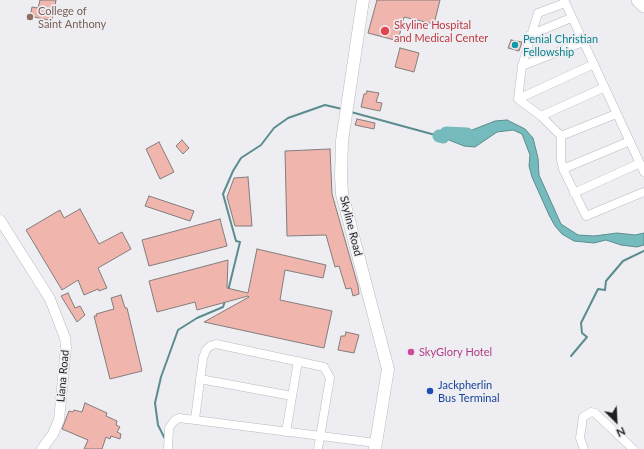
<!DOCTYPE html>
<html>
<head>
<meta charset="utf-8">
<style>
	body { margin:0 }
	#map { position:relative; width:644px; height:449px; overflow:hidden; background:#eeeef2; font-family:Lato,sans-serif }
	canvas { display:block }
	.north { position:absolute; left:596px; top:401px; width:40px; height:40px; -webkit-text-stroke:3px #eeeef2; paint-order:stroke; rotate:156deg; font-size:11px; font-weight:700; line-height:16px; text-align:center; color:#1e1f20 }
	.north::after { content:''; display:block; margin:auto; width:14px; height:18px; background:#1e1f20; clip-path:polygon(50% 0,100% 100%,50% 72%,0 100%) }
</style>
</head>
<body>
<div id="map">
<canvas width="644" height="449"></canvas>
<div class="north">N</div>
</div>
<script>
const g = document.querySelector('canvas').getContext('2d');
g.lineJoin = 'round';
function paint(path, color) { g.fillStyle = color; g.fill(path, 'evenodd'); }
const poly = rows => new Path2D(rows.map(r => 'M' + r).join(''));
function strokePath(path, color, width, dash) { g.strokeStyle = color; g.lineWidth = width; g.lineCap = dash ? 'butt' : 'round'; g.setLineDash(dash || []); g.stroke(path); }
function label(font, color, halo, rows, align = 'center') {
  g.font = font + ' Lato,sans-serif'; g.lineWidth = 3.5; g.setLineDash([]); g.textBaseline = 'middle'; g.strokeStyle = halo; g.fillStyle = color; for (const [text, x, y, turn = 0] of rows) {
    g.save(); g.translate(x, y); g.rotate((+turn || 0) * Math.PI / 180); g.textAlign = isNaN(turn) ? turn : align; if (halo) g.strokeText(text, 0, 0); g.fillText(text, 0, 0); g.restore();
  }
}
const water = poly([
	[507,120,525,129,533,138,538,158,539,175,561,224,578,235,594,236,617,233,635,235,644,233,644,245,637,247,621,245,606,240,594,243,574,241,562,234,555,226,549,215,532,177,529,166,530,155,522,134,513,130,497,132,475,147,464,146,439,136,456,131,472,130,495,121,507,120]
]);
paint(water, '#75bbbd');
strokePath(water, '#5b8c8e', 1);
strokePath(poly([
	[351,112,439,136],
	[228,291,240,242,236,241,223,194,233,171,241,158,261,145,274,128,288,118,325,105,342,109],
	[571,356,587,337,582,333,581,323,598,289,605,290,606,281,623,261,644,251],
	[165,439,158,425,155,403,161,377,178,330,197,318,223,307,225,301]
]), '#5b8c8e', 2);
strokePath(poly([
	[439,136,443,137,446,133,467,134]
]), '#75bbbd', 13);
const building = poly([
	[40,0,56,0,52,21,30,16,32,7,38,8,40,0],
	[377,0,440,0,434,24,404,17,398,41,368,33,377,0],
	[511,40,522,42,519,51,508,48,511,40],
	[400,48,419,53,414,72,395,67,400,48],
	[367,91,379,93,376,102,382,103,380,111,361,107,364,94,366,94,367,91],
	[357,119,375,123,374,129,355,125,357,119],
	[182,140,189,148,183,154,176,146,182,140],
	[159,142,174,172,160,179,146,149,159,142],
	[330,149,332,194,358,286,359,294,353,296,351,288,346,289,339,266,335,267,326,235,287,236,285,151,330,149],
	[248,177,252,226,235,226,227,197,234,178,248,177],
	[149,196,194,211,190,221,145,206,149,196],
	[80,209,99,244,122,232,131,249,98,268,107,288,99,291,98,289,84,295,78,280,62,290,26,230,60,210,64,218,80,209],
	[220,219,227,246,149,266,142,240,220,219],
	[257,249,326,265,323,278,285,270,280,300,332,311,324,348,204,322,249,297,248,296,197,310,195,302,157,312,149,281,228,260,227,288,248,293,257,249],
	[68,293,75,308,80,306,85,315,77,322,61,296,68,293],
	[121,295,125,308,127,308,142,371,110,379,94,316,97,316,96,314,114,309,111,298,121,295],
	[346,332,359,335,354,353,338,350,341,336,345,336,346,332],
	[85,403,107,413,106,416,117,421,116,425,120,427,117,432,121,434,120,439,111,436,110,439,106,437,102,449,84,449,88,440,62,429,69,411,73,412,74,410,82,412,85,403]
]);
paint(building, '#f0b5ac');
strokePath(building, '#827d7d', 1);
const minor = poly([
	[564,0,644,172],
	[565,3,538,13,522,66,518,99,541,116,561,136,561,160,563,169,586,216,644,192],
	[530,35,571,18],
	[522,66,583,42],
	[518,99,594,64],
	[541,116,603,88],
	[561,136,616,114],
	[563,169,630,141],
	[574,193,640,163],
	[200,379,292,396],
	[195,419,203,358,206,350,210,346,216,344,324,367,330,378,318,449],
	[286,432,298,361],
	[168,449,169,428,174,421,179,418,376,443],
	[584,449,580,438,583,417,591,412,595,413,633,449]
]);
const tertiary = poly([
	[0,220,50,299,65,338,66,347,59,420,53,434,42,449]
]);
const secondary = poly([
	[363,0,342,141,341,176,342,194,388,369,375,449]
]);
const primary = poly([
	[638,0,644,6]
]);
strokePath(minor, '#b9babe', 9);
strokePath(tertiary, '#b9babe', 11);
strokePath(secondary, '#b9babe', 13);
strokePath(primary, '#b9babe', 14);
strokePath(minor, '#fff', 8);
strokePath(tertiary, '#fff', 10);
strokePath(secondary, '#fff', 12);
strokePath(primary, '#fff', 13);
for (const [x, y, r, color] of [
	[30,17,4,"#8d6e63"],
	[385,31,5,"#e0444e"],
	[515,45,4,"#0f9aa8"],
	[411,352,4,"#d1479c"],
	[430,391,4,"#1a4fb4"]
]) { const dot = new Path2D(); dot.arc(x, y, r, 0, 2 * Math.PI); g.fillStyle = color; g.fill(dot); strokePath(dot, '#eeeef2', 1.5); }
label('11px', '#785e54', '#eeeef2', [
	["College of",38,11],
	["Saint Anthony",38,24]
], 'left');
label('11px', '#be3a42', '#eeeef2', [
	["Skyline Hospital",394,25],
	["and Medical Center",394,38]
], 'left');
label('11px', '#0d838f', '#eeeef2', [
	["Penial Christian",523,39],
	["Fellowship",523,52]
], 'left');
label('11px', '#1e1f20', '#eeeef2', [
	["Skyline Road",351,226,76],
	["Liana Road",63,376,-85]
]);
label('11px', '#b23c85', '#eeeef2', [
	["SkyGlory Hotel",419,352]
], 'left');
label('11px', '#164399', '#eeeef2', [
	["Jackpherlin",438,385],
	["Bus Terminal",438,398]
], 'left');
</script>
</body>
</html>
